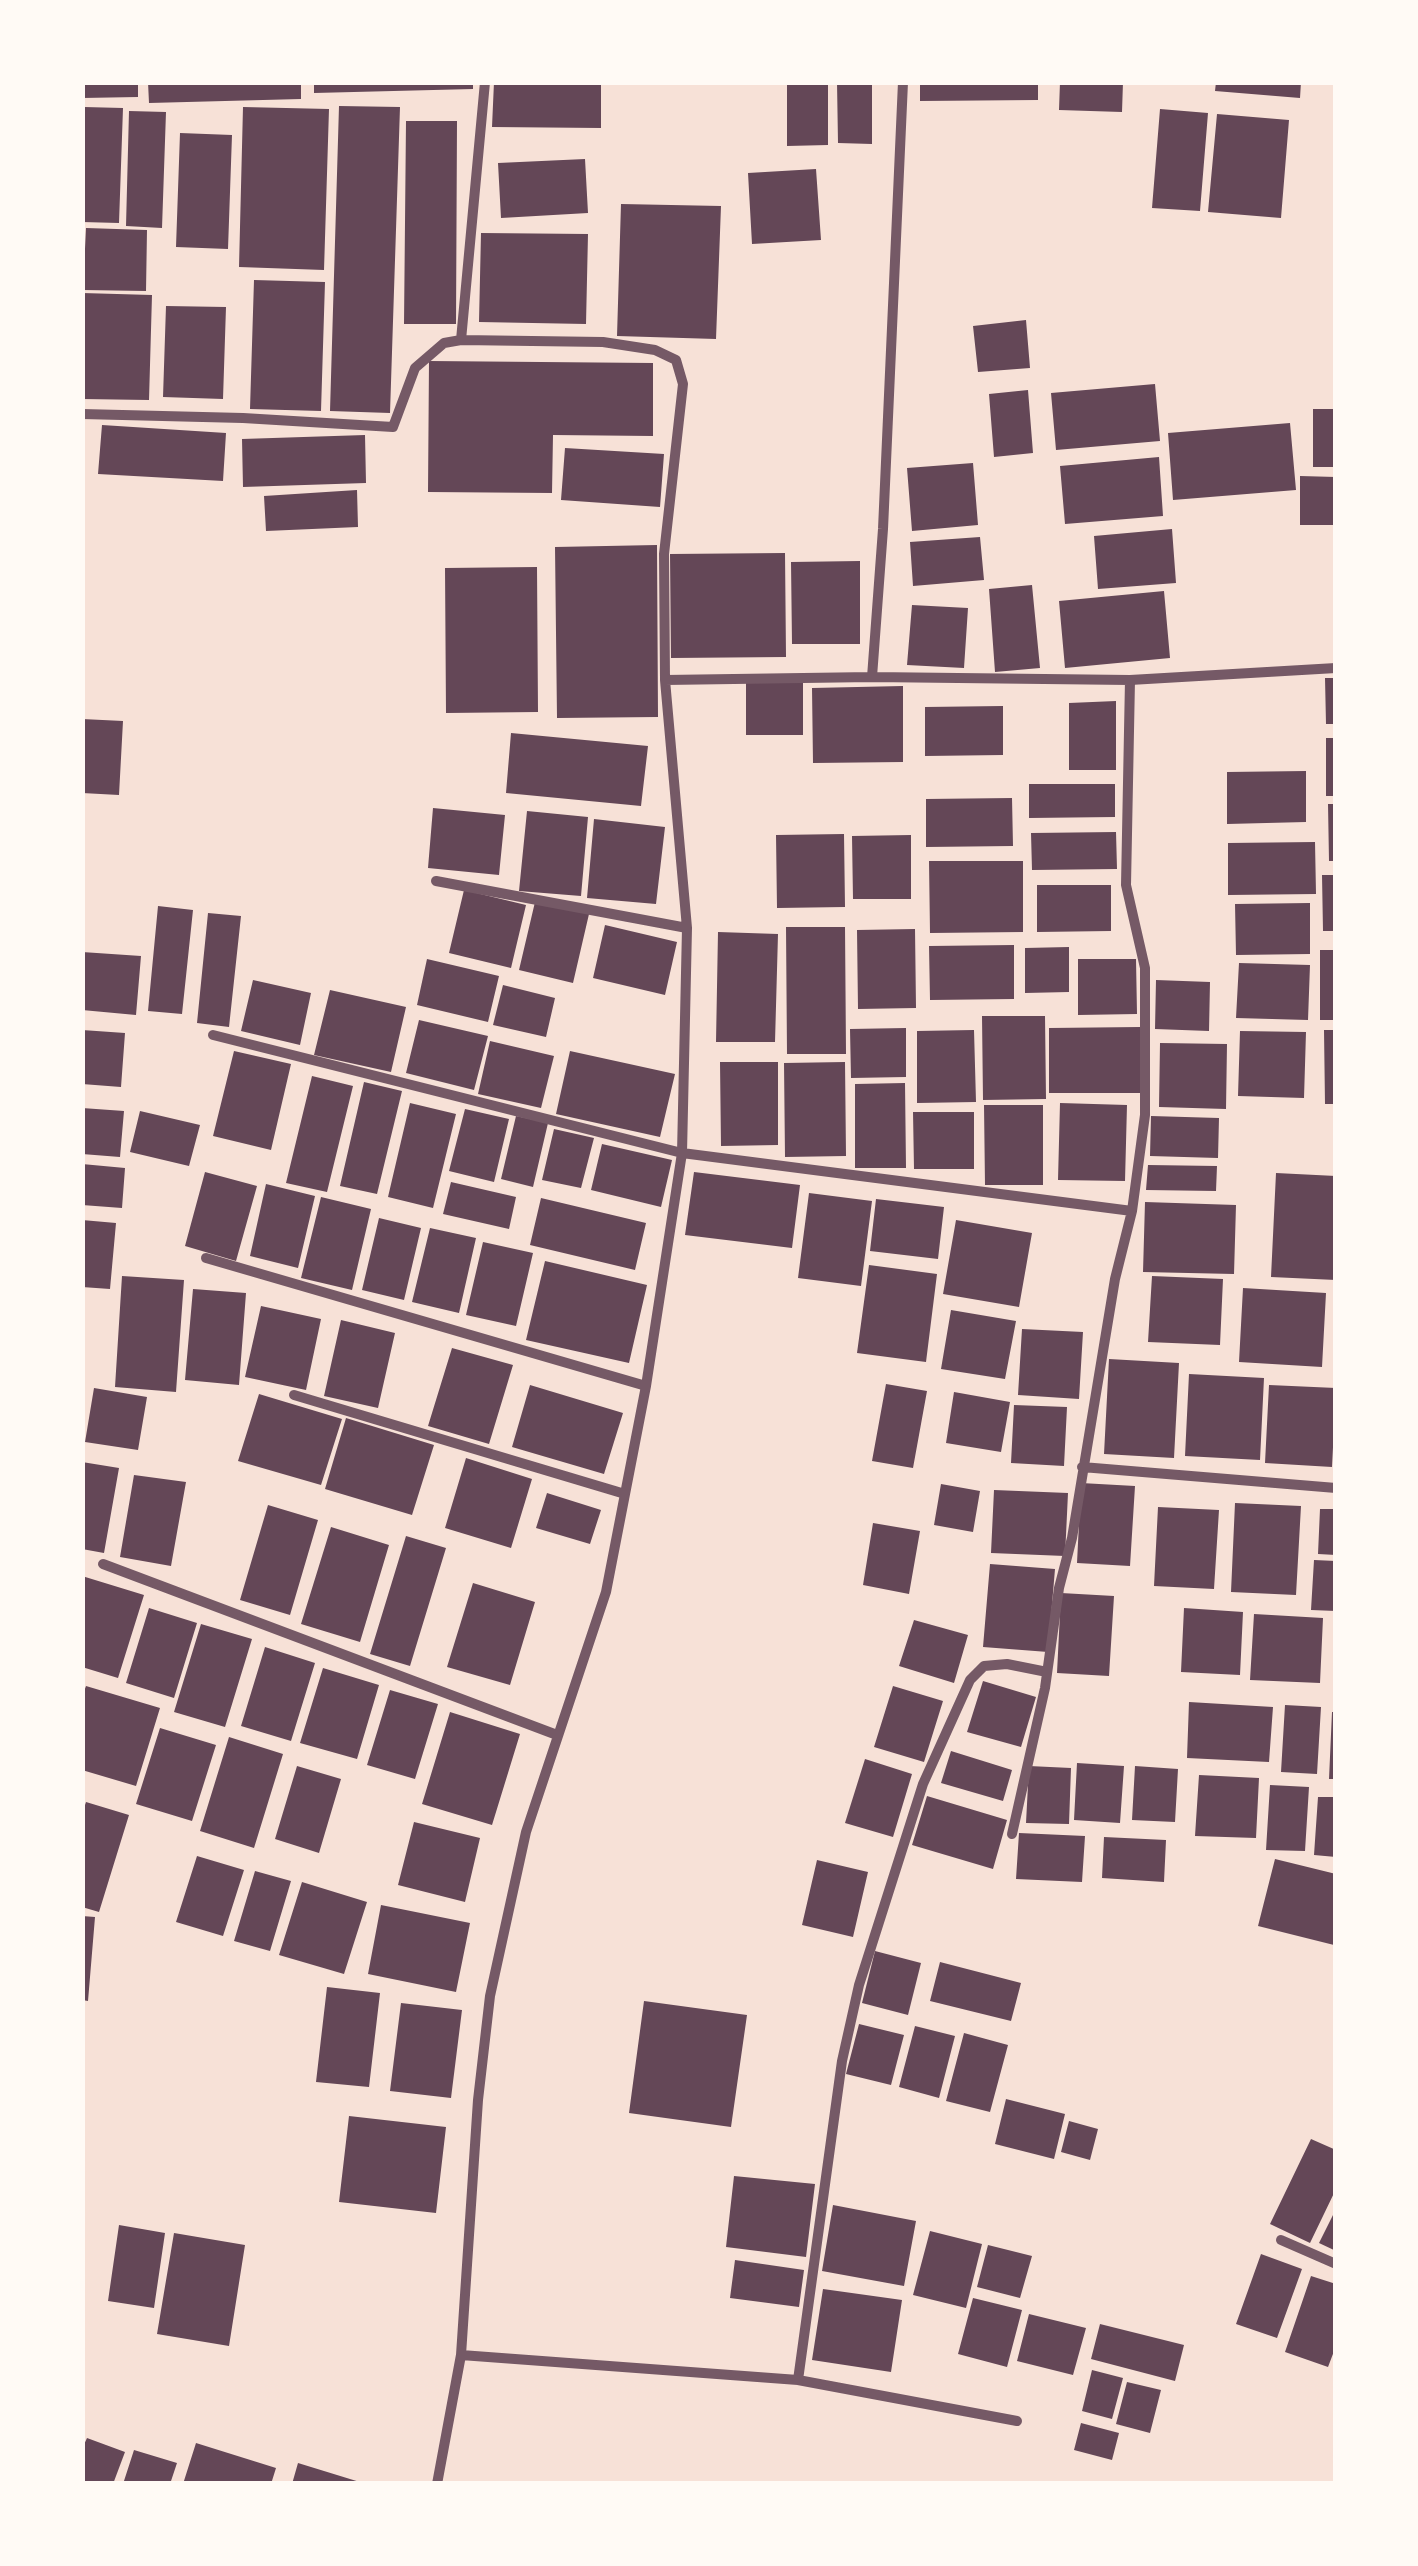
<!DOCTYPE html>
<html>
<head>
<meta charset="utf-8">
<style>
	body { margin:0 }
	#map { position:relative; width:1418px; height:2566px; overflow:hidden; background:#f7e1d7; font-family:"Zilla Slab",serif }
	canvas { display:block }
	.frame { position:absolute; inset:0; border:85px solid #fffaf5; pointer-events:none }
</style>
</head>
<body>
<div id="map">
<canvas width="1418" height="2566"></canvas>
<div class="frame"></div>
</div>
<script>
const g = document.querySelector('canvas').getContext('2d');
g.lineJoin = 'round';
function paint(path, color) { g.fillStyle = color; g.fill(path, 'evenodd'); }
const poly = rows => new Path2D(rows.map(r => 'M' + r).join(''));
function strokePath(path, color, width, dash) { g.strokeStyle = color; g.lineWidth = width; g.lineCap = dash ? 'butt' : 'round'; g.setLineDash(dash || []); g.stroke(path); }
paint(poly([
	[82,82,138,82,138,97,82,98],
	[148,82,301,82,301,99,149,103],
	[314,82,473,82,473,89,314,93],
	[494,82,601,82,601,128,492,127],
	[787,82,828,82,828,145,787,146],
	[837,82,872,82,872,144,838,143],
	[920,82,1038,82,1038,100,920,101],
	[1060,82,1123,82,1122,112,1059,110],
	[1216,82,1301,82,1300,98,1215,91],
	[339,106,400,107,390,413,330,411],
	[84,107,123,108,119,223,82,222],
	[243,107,329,109,324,270,239,267],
	[1160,109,1208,113,1200,211,1152,208],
	[129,111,166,112,162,228,126,226],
	[1217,114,1289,120,1281,218,1208,212],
	[406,121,457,121,456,324,404,324],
	[180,133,232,135,228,249,176,247],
	[585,159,588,213,501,218,498,163],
	[816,169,821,240,752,244,748,173],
	[621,204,721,206,716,339,617,336],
	[86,228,147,230,146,291,83,290],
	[481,233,588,234,586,324,479,322],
	[254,280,325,282,321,411,250,409],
	[82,293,152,295,149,400,82,399],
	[166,306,226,307,223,399,163,397],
	[1026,320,1030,368,978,372,973,326],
	[429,361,653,363,653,436,553,435,552,493,428,492],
	[1155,384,1160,441,1056,450,1051,393],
	[1028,390,1033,453,994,457,989,394],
	[1313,409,1336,409,1336,467,1313,467],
	[1290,423,1296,490,1173,500,1168,433],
	[102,425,226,433,223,481,98,474],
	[365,435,366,483,243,487,242,439],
	[565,448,664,454,660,507,561,500],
	[1159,457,1163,516,1065,524,1060,466],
	[973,463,978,525,912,531,907,468],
	[1300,476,1336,477,1336,525,1300,525],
	[357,490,358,527,266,531,264,496],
	[1172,529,1176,583,1098,589,1094,536],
	[980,537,984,580,913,586,910,542],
	[657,545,658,717,557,718,555,547],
	[785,553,786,657,671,658,670,554],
	[860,561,860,644,792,644,791,562],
	[537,567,538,712,446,713,445,568],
	[1032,585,1040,668,995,672,989,589],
	[1164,591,1170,658,1065,668,1059,601],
	[912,605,968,608,964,668,907,665],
	[1325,678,1336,678,1336,724,1326,724],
	[803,682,803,735,746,735,746,683],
	[903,686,903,762,813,763,812,688],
	[1116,701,1116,770,1069,770,1069,703],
	[1003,706,1003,755,925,756,925,707],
	[82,719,123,721,119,795,82,793],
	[511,733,648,746,641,806,506,793],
	[1326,738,1336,738,1336,796,1326,796],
	[1306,771,1306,822,1227,824,1227,772],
	[1029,784,1115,784,1115,817,1029,818],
	[1012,798,1013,846,926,847,926,799],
	[1328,804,1336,804,1336,861,1329,861],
	[433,808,505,815,499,875,428,868],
	[527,811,588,817,581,896,519,891],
	[594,819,665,827,656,904,587,898],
	[1116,832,1117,869,1032,870,1031,833],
	[844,834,845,907,777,908,776,835],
	[911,835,911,899,853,899,852,836],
	[1315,842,1316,894,1228,895,1228,843],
	[929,861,1023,861,1023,932,930,933],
	[1322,875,1336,875,1336,931,1323,931],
	[1037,885,1111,885,1111,931,1037,932],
	[464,890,526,905,511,968,449,953],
	[535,902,589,914,573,983,519,970],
	[1310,903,1310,954,1236,955,1235,904],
	[158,906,193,910,182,1014,148,1011],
	[208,913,241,916,229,1027,197,1023],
	[605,925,677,942,665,995,593,978],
	[786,927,845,927,846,1054,787,1054],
	[915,929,916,1008,858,1009,857,930],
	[718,932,778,934,775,1042,716,1042],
	[1014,945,1014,999,930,1000,929,946],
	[1069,947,1069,992,1025,993,1025,948],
	[1320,950,1336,950,1336,1020,1320,1020],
	[82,952,141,956,136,1015,82,1010],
	[427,959,499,976,488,1022,417,1005],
	[1078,959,1136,959,1137,1014,1078,1015],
	[1239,963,1310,965,1308,1020,1236,1018],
	[253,980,311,993,300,1045,241,1031],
	[1156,980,1210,982,1209,1031,1155,1029],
	[503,985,555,998,546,1037,493,1025],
	[330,990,406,1007,391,1072,314,1055],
	[982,1016,1045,1016,1046,1099,983,1100],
	[419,1020,488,1036,474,1090,406,1073],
	[1140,1027,1140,1093,1049,1093,1049,1028],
	[906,1028,906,1077,851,1078,850,1029],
	[82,1030,125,1033,121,1087,82,1084],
	[974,1030,976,1102,917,1103,917,1031],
	[1324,1030,1336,1030,1336,1104,1325,1104],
	[1240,1031,1306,1032,1304,1098,1238,1096],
	[490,1041,554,1056,541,1108,478,1094],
	[1160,1043,1227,1044,1226,1109,1159,1107],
	[234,1051,291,1064,271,1150,213,1136],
	[570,1051,675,1074,660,1137,556,1114],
	[720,1062,778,1062,778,1145,721,1146],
	[845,1062,846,1156,785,1157,784,1063],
	[312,1076,353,1086,327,1192,286,1183],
	[364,1082,402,1091,377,1194,340,1186],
	[905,1083,906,1168,855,1168,855,1084],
	[410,1103,456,1114,433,1208,388,1197],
	[1060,1103,1127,1105,1125,1181,1058,1180],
	[984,1105,1043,1105,1043,1185,985,1185],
	[82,1108,124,1111,120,1157,82,1154],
	[465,1109,509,1119,494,1182,449,1171],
	[140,1111,200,1125,189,1166,130,1152],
	[913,1112,974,1112,974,1169,914,1169],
	[516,1116,548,1123,533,1187,501,1179],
	[1151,1116,1219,1118,1218,1158,1150,1156],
	[554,1129,594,1138,581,1188,542,1180],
	[602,1144,672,1160,661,1207,591,1190],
	[82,1164,125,1168,122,1208,82,1205],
	[1148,1165,1217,1166,1216,1191,1146,1190],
	[205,1172,257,1186,236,1261,185,1246],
	[694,1172,800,1185,792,1248,685,1235],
	[1276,1173,1336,1176,1336,1280,1271,1277],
	[451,1182,516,1197,509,1229,443,1214],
	[266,1184,315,1196,298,1268,250,1256],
	[809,1193,872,1201,861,1286,798,1278],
	[321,1197,371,1209,352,1290,301,1278],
	[541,1198,646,1223,635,1270,530,1245],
	[876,1199,944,1207,938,1259,870,1251],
	[1145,1202,1236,1205,1234,1274,1143,1272],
	[379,1218,421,1228,404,1300,362,1290],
	[82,1220,116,1223,110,1289,82,1287],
	[956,1220,1032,1233,1019,1307,943,1294],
	[430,1228,476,1238,459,1313,412,1302],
	[483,1242,533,1253,516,1326,466,1315],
	[545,1261,647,1285,629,1363,526,1340],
	[869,1265,937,1274,926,1362,857,1353],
	[122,1276,184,1280,176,1392,115,1387],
	[1152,1276,1223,1279,1220,1345,1148,1342],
	[1243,1288,1326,1293,1322,1367,1239,1362],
	[193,1289,246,1293,239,1385,185,1380],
	[261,1306,321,1319,306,1390,245,1377],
	[951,1310,1016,1321,1005,1379,941,1369],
	[341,1320,395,1333,378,1408,324,1396],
	[1022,1329,1083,1332,1079,1399,1018,1395],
	[452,1348,513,1365,489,1444,428,1426],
	[1109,1359,1179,1363,1174,1458,1104,1454],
	[1189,1374,1264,1378,1260,1460,1185,1456],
	[886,1384,927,1391,913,1468,872,1461],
	[530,1385,623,1413,604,1474,512,1447],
	[1269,1385,1336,1388,1332,1467,1265,1463],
	[94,1388,147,1397,138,1450,85,1442],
	[954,1392,1010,1402,1001,1452,946,1443],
	[259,1394,342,1419,321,1485,238,1461],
	[1014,1405,1067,1407,1064,1466,1011,1463],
	[346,1418,434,1445,412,1515,325,1489],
	[466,1458,532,1479,511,1548,445,1528],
	[82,1462,119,1468,104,1553,82,1549],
	[134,1475,186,1482,171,1566,120,1557],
	[1081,1483,1135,1486,1130,1566,1077,1563],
	[941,1484,980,1491,973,1532,934,1525],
	[994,1490,1068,1493,1065,1556,991,1553],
	[547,1493,601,1510,590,1544,536,1528],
	[1235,1503,1301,1506,1296,1595,1231,1592],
	[268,1505,318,1520,290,1615,240,1600],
	[1158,1507,1219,1510,1214,1589,1154,1586],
	[1320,1509,1336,1509,1336,1555,1318,1554],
	[873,1523,920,1531,909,1594,863,1585],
	[331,1527,389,1545,360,1642,301,1624],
	[406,1536,446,1548,410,1666,370,1654],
	[1314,1560,1336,1561,1336,1611,1311,1610],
	[990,1564,1055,1569,1048,1652,983,1647],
	[82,1576,144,1595,118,1678,82,1667],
	[473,1583,535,1602,510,1685,447,1667],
	[1061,1593,1114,1596,1109,1676,1057,1673],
	[149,1608,197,1623,174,1698,126,1683],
	[1184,1608,1243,1612,1240,1675,1181,1672],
	[1254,1614,1323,1618,1320,1683,1250,1680],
	[914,1620,968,1635,954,1683,899,1666],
	[201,1624,252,1639,225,1727,174,1712],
	[265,1647,315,1663,291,1741,241,1726],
	[323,1668,379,1685,357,1759,300,1743],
	[983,1681,1036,1697,1021,1747,967,1732],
	[86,1686,160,1708,136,1786,82,1770,82,1697],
	[893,1686,943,1701,924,1762,874,1747],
	[390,1690,438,1704,415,1779,367,1765],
	[1189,1702,1273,1707,1269,1762,1187,1758],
	[1285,1705,1321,1707,1317,1774,1281,1772],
	[450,1712,520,1734,492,1825,422,1804],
	[1332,1712,1336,1712,1336,1779,1329,1779],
	[160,1728,216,1745,192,1821,136,1804],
	[229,1737,283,1754,254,1848,200,1831],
	[951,1751,1012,1770,1003,1801,941,1783],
	[865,1759,912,1774,893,1837,845,1823],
	[1077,1763,1124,1766,1120,1823,1074,1820],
	[297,1766,341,1779,319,1853,275,1839],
	[1029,1766,1071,1768,1069,1824,1026,1823],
	[1135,1766,1178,1769,1175,1822,1132,1820],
	[1199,1775,1259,1778,1256,1838,1195,1836],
	[1270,1785,1309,1787,1305,1851,1266,1850],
	[927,1796,1007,1820,993,1869,912,1845],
	[1318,1797,1336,1797,1336,1857,1314,1855],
	[86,1802,129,1815,99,1912,82,1907,82,1814],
	[414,1822,480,1838,465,1902,398,1885],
	[1019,1833,1085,1836,1082,1882,1016,1879],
	[1104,1837,1166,1840,1164,1882,1102,1878],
	[197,1856,244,1870,223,1936,176,1922],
	[1275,1859,1336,1874,1334,1945,1258,1926],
	[817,1860,868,1872,853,1937,802,1925],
	[255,1871,291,1881,270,1951,234,1941],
	[302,1882,367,1902,344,1974,279,1955],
	[381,1905,470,1923,456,1992,368,1974],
	[82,1916,95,1917,88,2001,82,2000],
	[875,1951,921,1963,908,2015,862,2003],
	[940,1962,1021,1983,1011,2021,930,2001],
	[327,1987,380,1993,369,2087,316,2082],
	[644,2001,747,2015,731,2127,629,2113],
	[401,2003,462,2010,451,2098,390,2091],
	[859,2024,904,2035,891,2085,846,2074],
	[915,2026,955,2036,939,2098,899,2087],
	[964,2033,1008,2045,990,2112,946,2101],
	[1006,2099,1065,2114,1054,2159,995,2144],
	[349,2116,446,2127,436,2213,339,2202],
	[1069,2121,1098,2129,1090,2160,1061,2152],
	[1311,2139,1336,2150,1336,2189,1310,2243,1270,2224],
	[734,2176,815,2184,806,2257,726,2247],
	[833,2205,916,2221,904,2286,822,2271],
	[1336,2209,1336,2251,1319,2243],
	[119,2225,165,2233,154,2308,108,2301],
	[930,2231,982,2244,966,2308,913,2295],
	[174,2233,245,2245,229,2346,157,2334],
	[988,2245,1032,2256,1020,2298,977,2287],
	[1261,2254,1302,2269,1277,2338,1236,2324],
	[735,2260,804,2270,799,2307,730,2298],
	[1311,2276,1336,2284,1336,2346,1328,2367,1285,2352],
	[823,2289,902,2300,891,2372,812,2360],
	[973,2298,1022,2310,1007,2367,958,2354],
	[1029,2314,1086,2328,1073,2375,1017,2361],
	[1100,2324,1184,2345,1175,2381,1091,2359],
	[1092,2370,1123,2378,1112,2419,1082,2411],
	[1127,2382,1161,2390,1150,2433,1116,2424],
	[1081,2423,1119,2433,1112,2460,1074,2450],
	[87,2438,125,2452,113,2484,82,2484,82,2449],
	[196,2443,276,2468,271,2484,183,2484],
	[134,2450,177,2463,170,2484,123,2484],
	[298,2463,363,2483,363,2484,292,2484]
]), '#644757');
strokePath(poly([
	[461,340,485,82],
	[82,414,243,418,393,427,415,368,444,343,461,340,603,342,655,350,676,360,683,384,664,554,665,680],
	[872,677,883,529,903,82],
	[436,881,687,928],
	[213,1035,682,1153,1132,1211],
	[206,1258,646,1386],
	[294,1395,625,1494],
	[1082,1467,1336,1488],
	[103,1564,557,1735],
	[1012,1834,1045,1688,1059,1588,1072,1538,1115,1279,1132,1211,1145,1115,1145,968,1126,885,1130,680],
	[1281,2240,1336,2264],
	[461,2355,798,2380,1017,2421],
	[798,2380,842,2061,859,1985,923,1784,970,1680,984,1666,1007,1664,1047,1672],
	[437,2484,461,2355,478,2100,490,1996,526,1832,606,1592,646,1386,682,1153,687,928,665,680,872,677,1130,680,1336,668]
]), '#755966', 10);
</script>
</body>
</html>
